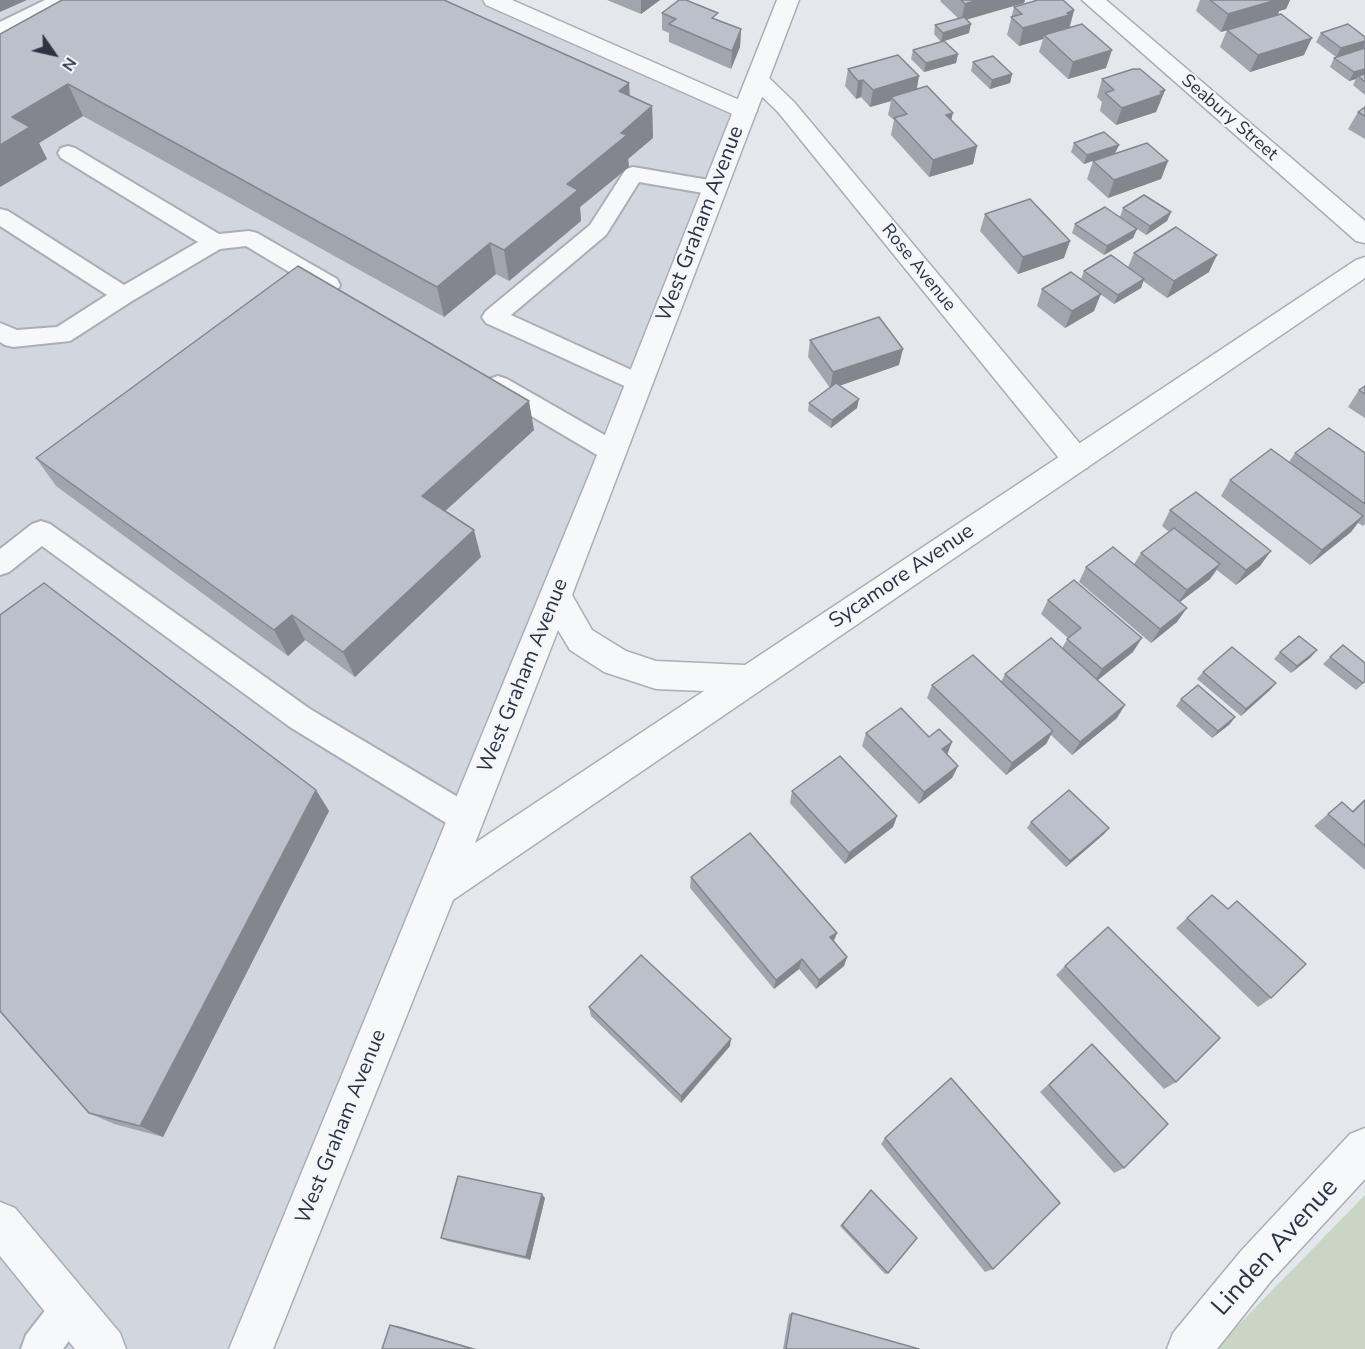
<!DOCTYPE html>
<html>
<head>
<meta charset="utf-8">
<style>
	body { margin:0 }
	#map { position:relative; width:1365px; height:1349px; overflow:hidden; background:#e4e7ec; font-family:"Nunito Sans",sans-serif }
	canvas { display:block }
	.north { position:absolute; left:24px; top:24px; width:60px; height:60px; -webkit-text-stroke:4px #f4f6f9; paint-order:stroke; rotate:124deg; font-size:16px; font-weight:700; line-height:24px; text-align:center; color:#2b3445 }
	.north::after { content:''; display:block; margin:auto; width:21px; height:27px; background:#2b3445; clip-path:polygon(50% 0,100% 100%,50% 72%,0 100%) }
</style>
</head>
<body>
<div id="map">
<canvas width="1365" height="1349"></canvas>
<div class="north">N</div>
</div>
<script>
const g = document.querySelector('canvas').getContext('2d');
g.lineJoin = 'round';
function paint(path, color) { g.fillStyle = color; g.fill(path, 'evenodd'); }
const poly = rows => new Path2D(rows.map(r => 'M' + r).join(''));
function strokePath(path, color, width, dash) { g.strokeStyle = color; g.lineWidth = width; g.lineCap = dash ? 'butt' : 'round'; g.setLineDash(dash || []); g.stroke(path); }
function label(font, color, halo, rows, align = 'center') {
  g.font = font + ' "Nunito Sans",sans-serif'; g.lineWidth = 4.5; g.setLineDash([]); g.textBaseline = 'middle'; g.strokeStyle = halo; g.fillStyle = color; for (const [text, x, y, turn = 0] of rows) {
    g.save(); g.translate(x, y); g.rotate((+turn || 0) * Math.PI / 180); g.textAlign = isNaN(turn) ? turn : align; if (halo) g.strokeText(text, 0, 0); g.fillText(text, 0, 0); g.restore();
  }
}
paint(poly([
	[0,0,492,0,751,114,255,1349,0,1349]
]), '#d2d6de');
paint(poly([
	[1365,1195,1365,1349,1215,1349]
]), '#c9d6c5');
const service = poly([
	[45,0,69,0,67,4,0,35,0,22,45,0],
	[68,146,75,148,219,234,249,231,257,233,337,279,340,285,337,291,329,293,321,291,246,246,220,249,132,301,70,341,13,347,5,345,0,342,0,323,17,330,57,327,107,295,0,226,0,209,8,211,124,285,198,242,61,158,58,153,61,148,68,146],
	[633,167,715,181,723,183,726,188,723,193,715,195,639,182,606,235,511,315,649,378,652,384,649,390,640,393,486,323,482,317,486,311,590,225,626,169,633,167],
	[498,376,507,379,622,445,626,452,622,459,613,462,604,459,489,391,486,385,489,379,498,376],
	[41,521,50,524,310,709,478,809,482,819,478,829,467,833,456,829,290,727,42,546,9,572,0,575,0,549,32,524,41,521],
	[70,1289,83,1295,89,1308,83,1321,63,1349,21,1349,26,1335,57,1295,70,1289]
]);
const minor = poly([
	[483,0,512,0,753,106,757,111,753,116,745,118,737,116,486,5,483,0],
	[1082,0,1106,0,1365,221,1365,243,1356,241,1082,0],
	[757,72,765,74,794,102,1087,452,1092,460,1087,468,1077,471,1067,468,778,112,749,84,746,79,749,74,757,72],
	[1365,1128,1365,1179,1271,1281,1217,1349,1167,1349,1173,1333,1241,1251,1350,1134,1365,1128],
	[0,1202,15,1208,120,1333,126,1349,75,1349,0,1256,0,1202]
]);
const tertiary = poly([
	[777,0,799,0,572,595,592,630,626,651,656,661,745,665,1356,260,1365,257,1365,278,453,900,273,1349,229,1349,589,475,777,0],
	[558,630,570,650,604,672,656,689,704,691,475,843,558,630]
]);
strokePath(service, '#a9aeb7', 4);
strokePath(minor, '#a9aeb7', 3);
strokePath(tertiary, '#a9aeb7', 3);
paint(service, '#f7f8fa');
paint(minor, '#f7f8fa');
paint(tertiary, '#f7f8fa');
paint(poly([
	[607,0,660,0,641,14],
	[941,0,1025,0,1024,3,966,20,969,33,941,42,934,34,935,25,959,19,940,1],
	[1200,0,1290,0,1286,9,1279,11,1278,15,1304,55,1250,72,1220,47,1227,30,1261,20,1221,32,1196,11],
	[1014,7,1074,10,1070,27,1106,68,1068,79,1039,52,1043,39,1019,46,1007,35],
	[662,13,717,20,741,29,740,47,731,69,669,42,669,33,662,30],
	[1321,33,1365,37,1365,95,1353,85,1356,79,1349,81,1330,67,1334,58,1336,57,1316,42],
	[0,34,630,96,652,106,653,138,628,159,629,167,580,207,581,221,509,281,496,274,444,317,83,116,39,143,47,159,0,187],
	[913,50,958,54,956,63,924,72,911,59],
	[973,62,1012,74,1010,83,990,89,971,71],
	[848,69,916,90,952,120,977,146,973,164,929,177,891,135,894,120,888,115,891,101,870,107,861,97,856,99,845,86],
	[1102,79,1165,90,1156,112,1116,125,1100,111,1102,102,1097,97],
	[1365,107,1365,139,1348,129,1358,112],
	[1074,143,1119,145,1115,153,1084,164,1071,152],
	[1093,161,1168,161,1161,179,1108,198,1087,179],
	[1123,208,1171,212,1167,221,1146,235,1120,217],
	[985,214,1064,258,1018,274,980,231],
	[1075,224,1137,229,1133,238,1104,255,1072,233],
	[1134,253,1209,272,1167,298,1143,281,1141,288,1114,304,1100,294,1094,311,1065,328,1037,306,1042,289,1081,279,1084,271,1128,267],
	[810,340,899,365,839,386,857,408,831,428,808,411,809,403,830,388,808,357],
	[1365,386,1365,418,1348,407,1359,390],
	[534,430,445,511,481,557,355,677,305,640,288,656,56,486,36,458],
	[1295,453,1365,453,1365,524,1363,526,1358,523,1351,532,1310,565,1221,496,1230,480,1289,462],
	[1170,510,1260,566,1236,585,1217,570,1210,579,1180,602,1177,622,1151,643,1079,582,1086,567,1134,564,1141,553,1169,532,1162,526],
	[1048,600,1133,652,1098,680,1117,718,1072,755,1051,735,1046,744,1006,775,927,698,932,685,1001,682,1005,674,1062,648,1068,638,1041,614],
	[1280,652,1311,657,1291,673,1274,659],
	[1330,657,1365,682,1356,690,1323,664],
	[1203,672,1276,683,1270,690,1241,716,1197,679],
	[1181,699,1230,724,1212,738,1176,706],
	[866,733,947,754,958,766,952,778,919,804,862,746],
	[316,790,329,811,163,1137,114,1124,89,1113],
	[792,791,897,816,893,827,845,864,790,803],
	[1365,799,1365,870,1314,826,1342,802,1352,811],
	[1031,822,1109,828,1104,834,1066,867,1027,828],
	[691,877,837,933,834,941,847,957,844,966,816,989,799,969,774,989,690,888],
	[1212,895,1271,998,1258,1007,1176,928],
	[1065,966,1176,1082,1164,1089,1056,975],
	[589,1007,730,1046,681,1103,591,1016],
	[1092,1044,1124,1168,1114,1173,1040,1092,1083,1052],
	[885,1138,993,1269,985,1272,881,1144],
	[869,1192,888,1273,885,1274,840,1226],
	[545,1198,530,1260,447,1241,441,1238],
	[792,1313,919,1349,783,1349,789,1314]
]), '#a1a5ae');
paint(poly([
	[0,0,27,0,0,12],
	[641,0,660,0,641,14],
	[977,0,1025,0,1024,3,961,21,965,4],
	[1276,0,1290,0,1286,9,1279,11,1278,15,1221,32,1228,14],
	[1074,10,1069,28,1044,35,1043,39,1019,46,1023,28],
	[971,24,969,33,941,42,943,33],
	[741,29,740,47,731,69,732,51],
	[1312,38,1304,55,1250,72,1258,55],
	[1365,41,1364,49,1336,57,1341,48],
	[1112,50,1106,68,1068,79,1073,62],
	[958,54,956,63,924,72,926,63],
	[1365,69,1365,76,1358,76,1356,79,1349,81,1354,72],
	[1012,74,1010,83,990,89,992,80],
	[919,76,916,94,891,97,891,101,870,107,873,90],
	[863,80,861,97,856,99,858,81],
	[629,83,631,114,619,91],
	[68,84,83,116,39,143,47,159,0,187,0,145,12,117],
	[1165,90,1156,112,1116,125,1122,108],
	[652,106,653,138,628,159,629,167,580,207,581,221,509,281,504,250,567,184,621,133],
	[953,113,949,130,946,115],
	[1119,145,1115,153,1084,164,1087,155],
	[977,146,973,164,929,177,933,160],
	[1168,161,1161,179,1108,198,1114,180],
	[1171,212,1167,221,1146,235,1150,226],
	[1137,229,1133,238,1104,255,1107,246],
	[1070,241,1064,258,1018,274,1023,257],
	[490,243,496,274,444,317,437,287],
	[1217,255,1209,272,1167,298,1174,281],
	[1144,279,1141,288,1114,304,1118,295],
	[1101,294,1094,311,1065,328,1072,311],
	[903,349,899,365,830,389,833,372],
	[859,399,857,408,831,428,832,420],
	[529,401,534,430,431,524,422,496],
	[1363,516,1351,532,1310,565,1322,550],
	[474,530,481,557,355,677,343,652],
	[1271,551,1260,566,1236,585,1246,570],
	[1220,564,1210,579,1177,604,1187,590],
	[1187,608,1177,622,1151,643,1160,629],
	[292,615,305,640,288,656,274,630],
	[1142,638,1133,652,1094,683,1102,669],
	[1317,650,1311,657,1291,673,1297,666],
	[1276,683,1270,690,1241,716,1246,709],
	[1125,705,1117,718,1072,755,1080,742],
	[1235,717,1230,724,1212,738,1218,731],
	[1053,731,1046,744,1006,775,1012,763],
	[952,742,947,755,942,749],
	[958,766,952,778,919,804,924,792],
	[316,790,329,811,163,1137,140,1126],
	[897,816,893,827,845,864,849,853],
	[1109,828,1104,834,1066,867,1070,861],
	[837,933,833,942,830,937],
	[847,957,844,966,816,989,819,980],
	[802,959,799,969,774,989,776,980],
	[731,1039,730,1046,681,1103,681,1096],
	[542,1194,545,1198,530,1260,526,1257],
	[390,1325,398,1326,476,1349,473,1349]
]), '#83868d');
const building = poly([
	[62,0,444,0,629,83,619,91,652,106,621,133,627,135,567,184,578,190,504,250,490,243,437,287,68,84,12,117,30,127,0,145,0,34,62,0],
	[679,0,686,0,718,13,712,18,741,29,732,51,669,24,676,19,662,13,679,0],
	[961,0,977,0,965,4,961,0],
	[1038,0,1063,0,1074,10,1067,13,1069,15,1023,28,1011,17,1022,14,1014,7,1038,0],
	[1210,0,1276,0,1228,14,1210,0],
	[1281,14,1312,38,1258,55,1227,30,1281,14],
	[964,17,971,24,943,33,935,25,964,17],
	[1082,24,1112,50,1073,62,1044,35,1082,24],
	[1348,24,1365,37,1365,41,1341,48,1321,33,1348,24],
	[944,41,958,54,926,63,913,50,944,41],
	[1365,48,1365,69,1354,72,1334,58,1365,48],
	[898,55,919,76,873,90,863,80,858,81,848,69,898,55],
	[993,56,1012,74,992,80,973,62,993,56],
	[1133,69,1140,69,1165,90,1160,92,1163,94,1122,108,1105,93,1114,90,1102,79,1133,69],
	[1365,74,1365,82,1358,76,1365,74],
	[927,86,953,113,946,115,977,146,933,160,894,118,907,114,891,97,927,86],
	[1365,107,1365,116,1358,112,1365,107],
	[1104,132,1119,145,1087,155,1074,143,1104,132],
	[1147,143,1168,161,1114,180,1093,161,1147,143],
	[1144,195,1171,212,1150,226,1123,208,1144,195],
	[1030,199,1070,241,1023,257,985,214,1030,199],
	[1105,207,1137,229,1107,246,1075,224,1105,207],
	[1176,227,1217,255,1174,281,1134,253,1176,227],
	[1111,255,1144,279,1118,295,1084,271,1111,255],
	[298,266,529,401,422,496,474,530,343,652,292,615,274,630,36,458,298,266],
	[1071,272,1101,294,1072,311,1042,289,1071,272],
	[879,317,903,349,833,372,810,340,879,317],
	[836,383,859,399,832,420,809,403,836,383],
	[1365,386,1365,394,1359,390,1365,386],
	[1329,428,1365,453,1365,504,1295,453,1329,428],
	[1271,449,1363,516,1322,550,1230,480,1271,449],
	[1196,492,1271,551,1246,570,1170,510,1196,492],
	[1174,528,1220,564,1187,590,1141,553,1174,528],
	[1113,547,1187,608,1160,629,1086,567,1113,547],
	[1074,580,1142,638,1102,669,1067,639,1081,628,1048,600,1074,580],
	[44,583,316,790,140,1126,89,1113,0,1011,0,615,44,583],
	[1299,636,1317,650,1297,666,1280,652,1299,636],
	[1051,638,1125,705,1080,742,1005,674,1051,638],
	[1343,645,1365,663,1365,681,1363,683,1330,657,1343,645],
	[1232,647,1276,683,1246,709,1203,672,1232,647],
	[973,655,1053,731,1012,763,932,685,973,655],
	[1198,685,1235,717,1218,731,1181,699,1198,685],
	[901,708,929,737,939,729,952,742,942,749,958,766,924,792,866,733,901,708],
	[840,756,897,816,849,853,792,791,840,756],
	[1069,790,1109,828,1070,861,1031,822,1069,790],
	[1365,800,1365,846,1328,814,1342,802,1353,812,1365,800],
	[750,833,837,933,830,937,847,957,819,980,802,959,776,980,691,877,750,833],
	[1212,895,1228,909,1237,901,1306,964,1271,998,1187,918,1212,895],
	[1108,927,1220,1038,1176,1082,1065,966,1108,927],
	[641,955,731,1039,681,1096,589,1007,641,955],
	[1092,1044,1168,1124,1124,1168,1049,1085,1092,1044],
	[951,1078,1060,1203,993,1269,885,1138,951,1078],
	[458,1176,542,1194,526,1257,441,1238,458,1176],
	[871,1190,917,1238,888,1273,842,1225,871,1190],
	[792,1313,919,1349,786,1349,792,1313],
	[390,1325,473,1349,382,1349,390,1325]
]);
paint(building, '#bbc0ca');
strokePath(building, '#83868d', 1.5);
label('18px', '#2b3445', '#f4f6f9', [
	["Seabury Street",1229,118,41],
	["Rose Avenue",918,268,51]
]);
label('21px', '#2b3445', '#f4f6f9', [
	["West Graham Avenue",701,224,-69],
	["Sycamore Avenue",902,577,-34],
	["West Graham Avenue",524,676,-68],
	["West Graham Avenue",342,1127,-68]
]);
label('26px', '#2b3445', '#f4f6f9', [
	["Linden Avenue",1276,1248,-48]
]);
</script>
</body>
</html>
